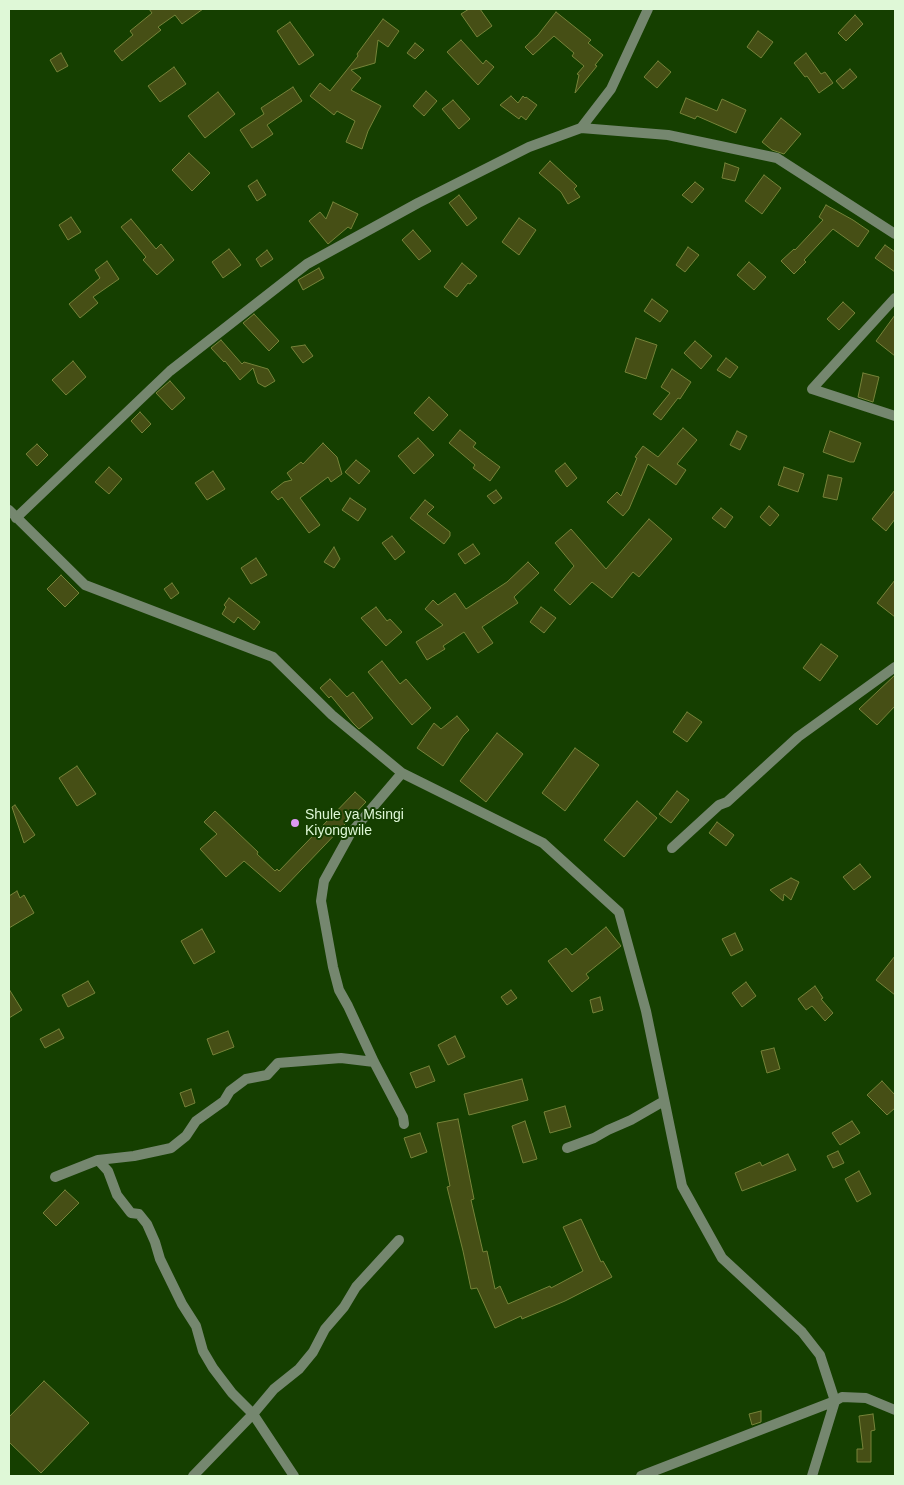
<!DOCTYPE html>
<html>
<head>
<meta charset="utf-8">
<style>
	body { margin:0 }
	#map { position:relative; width:904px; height:1485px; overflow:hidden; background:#153f00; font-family:Helvetica,sans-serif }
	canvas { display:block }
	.frame { position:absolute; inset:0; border:10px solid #dff8d7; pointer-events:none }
</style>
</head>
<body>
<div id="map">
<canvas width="904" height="1485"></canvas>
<div class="frame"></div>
</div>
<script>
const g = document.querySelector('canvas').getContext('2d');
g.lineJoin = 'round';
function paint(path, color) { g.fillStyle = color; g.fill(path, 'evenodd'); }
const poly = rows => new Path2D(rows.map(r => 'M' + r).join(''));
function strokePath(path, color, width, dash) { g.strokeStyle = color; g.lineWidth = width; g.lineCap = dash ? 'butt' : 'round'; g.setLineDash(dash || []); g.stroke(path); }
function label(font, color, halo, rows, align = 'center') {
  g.font = font + ' Helvetica,sans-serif'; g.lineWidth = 4; g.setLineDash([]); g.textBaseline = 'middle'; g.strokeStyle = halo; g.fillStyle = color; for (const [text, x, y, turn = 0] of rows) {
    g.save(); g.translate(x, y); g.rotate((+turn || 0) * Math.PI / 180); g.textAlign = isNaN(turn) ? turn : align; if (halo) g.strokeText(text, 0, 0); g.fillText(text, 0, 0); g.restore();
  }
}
const building = poly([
	[149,9,203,9,182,24,175,15,158,27,161,30,122,61,114,51,133,35,130,31,152,13,149,9],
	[469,9,480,9,492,26,477,37,461,14,469,9],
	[556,12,591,40,588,43,603,55,595,65,597,66,575,93,579,75,577,74,584,66,572,56,574,53,554,36,533,55,525,47,538,35,556,12],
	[855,15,863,24,846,41,838,33,855,15],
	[383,19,399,31,388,47,378,40,375,63,351,70,361,78,351,90,381,106,368,131,362,149,346,142,355,121,337,111,334,115,310,96,320,83,330,91,358,56,357,54,383,19],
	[290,22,314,55,299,65,277,31,290,22],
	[758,31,773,42,761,58,747,47,758,31],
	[461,40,483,64,486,60,494,67,478,85,447,52,461,40],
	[415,43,424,50,415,59,407,53,415,43],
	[61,53,68,66,57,72,50,60,61,53],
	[806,53,821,74,825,72,833,83,819,93,807,76,805,77,794,63,806,53],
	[658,61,671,72,657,88,644,77,658,61],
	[174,67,186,84,160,102,148,86,174,67],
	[850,69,857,77,843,89,836,81,850,69],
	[293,87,302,101,267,125,273,134,252,148,240,130,264,114,261,108,293,87],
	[426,91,437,101,424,116,413,106,426,91],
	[218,92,235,114,205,138,188,116,218,92],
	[511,96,518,103,523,96,525,98,526,97,537,105,526,120,521,116,519,119,500,105,511,96],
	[686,98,717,111,722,99,746,110,736,133,697,116,695,119,680,113,686,98],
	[453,100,470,119,459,129,442,109,453,100],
	[781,118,801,134,784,154,772,150,762,142,781,118],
	[189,153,210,173,192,191,172,170,189,153],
	[550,161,577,186,574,189,580,197,568,204,561,192,539,173,550,161],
	[725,163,739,168,735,181,722,178,725,163],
	[764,175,781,188,762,214,745,201,764,175],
	[257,180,266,195,257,201,248,186,257,180],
	[695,182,704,189,692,203,682,195,695,182],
	[459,195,477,218,467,226,449,203,459,195],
	[333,202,358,214,351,229,348,227,328,244,309,221,320,212,326,219,333,202],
	[826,205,853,220,869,231,858,247,833,229,804,260,806,262,794,274,781,261,794,249,795,250,823,220,819,217,826,205],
	[71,217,81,232,68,240,59,225,71,217],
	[519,218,536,230,519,255,502,242,519,218],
	[131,219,156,249,161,244,174,260,157,275,143,260,146,257,121,227,131,219],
	[413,230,431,251,419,260,402,240,413,230],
	[885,245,895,252,895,272,875,258,885,245],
	[688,247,699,255,685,272,676,265,688,247],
	[229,249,241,265,223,278,212,262,229,249],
	[267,250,273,259,261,267,256,259,267,250],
	[107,261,119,279,93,297,98,303,80,318,69,304,100,278,95,270,107,261],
	[749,262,766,277,754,290,737,275,749,262],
	[462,263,477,276,470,284,468,283,457,297,444,287,462,263],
	[319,268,324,278,303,290,298,280,319,268],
	[652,299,668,311,660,322,644,311,652,299],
	[843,302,855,313,839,330,827,319,843,302],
	[254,314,279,341,269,351,243,323,254,314],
	[895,315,895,356,876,341,895,315],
	[636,338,657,345,646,379,625,372,636,338],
	[221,340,242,364,244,362,268,369,275,381,265,387,258,383,253,368,240,380,225,361,224,362,211,348,221,340],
	[695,341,712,356,701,369,684,353,695,341],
	[305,345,313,356,303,363,291,347,305,345],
	[726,358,738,367,730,378,717,370,726,358],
	[73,361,86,377,66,395,52,380,73,361],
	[672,369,691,382,680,399,678,398,661,420,653,414,670,393,661,387,672,369],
	[863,373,879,377,873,402,858,397,863,373],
	[170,381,185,398,172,410,156,393,170,381],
	[429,397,448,415,433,431,414,413,429,397],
	[140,412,151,424,142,433,131,421,140,412],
	[683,428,697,440,677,464,686,470,676,485,648,464,629,509,623,516,607,502,617,492,621,496,637,458,635,457,643,446,658,457,683,428],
	[460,430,476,443,473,447,500,467,490,481,473,468,475,465,449,443,460,430],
	[737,431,747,436,740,450,730,445,737,431],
	[830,431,861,443,854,462,850,462,823,452,830,431],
	[418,438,434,455,414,474,398,456,418,438],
	[323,443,337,457,342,474,331,482,328,477,300,498,320,525,309,533,282,497,278,500,271,492,284,482,292,480,287,473,301,462,303,464,323,443],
	[37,444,48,455,37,466,26,454,37,444],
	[356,460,370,471,359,484,345,472,356,460],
	[565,463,577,478,567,487,555,471,565,463],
	[109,467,122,479,109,494,95,482,109,467],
	[784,467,804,474,798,492,778,485,784,467],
	[213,471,225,489,207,500,195,483,213,471],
	[828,475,842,478,837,500,823,497,828,475],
	[496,490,502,498,494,504,487,496,496,490],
	[895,490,895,519,886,531,872,519,895,490],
	[350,498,366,509,358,521,342,510,350,498],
	[425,500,434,507,427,514,450,532,450,536,444,544,410,518,425,500],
	[769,506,779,515,770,526,760,517,769,506],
	[721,508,733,517,725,528,712,518,721,508],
	[649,519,672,539,639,577,633,572,612,598,592,582,570,605,554,590,574,566,555,543,571,529,606,569,649,519],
	[392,536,405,552,395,560,382,543,392,536],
	[473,544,480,554,465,564,458,554,473,544],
	[334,547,340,559,334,568,324,562,334,547],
	[256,558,267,575,251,584,241,568,256,558],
	[528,562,539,573,514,597,518,603,482,627,493,643,478,653,464,632,443,646,445,649,427,660,416,642,443,625,425,609,433,600,438,605,455,593,466,609,507,582,528,562],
	[61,575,79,593,65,607,47,589,61,575],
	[895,580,895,617,877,603,895,580],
	[172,583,179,593,171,599,164,589,172,583],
	[229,598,260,622,254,630,238,617,234,623,222,614,226,607,224,605,229,598],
	[376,607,387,621,390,619,402,632,386,646,361,618,376,607],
	[541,607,556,618,544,633,530,622,541,607],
	[821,644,838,656,820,681,803,668,821,644],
	[382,661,400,684,406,679,431,708,412,725,368,672,382,661],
	[895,675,895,706,877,725,859,709,895,675],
	[330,679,347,697,353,692,373,718,359,729,353,723,331,696,329,698,320,688,330,679],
	[687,712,702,722,687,742,673,732,687,712],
	[457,716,469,730,463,736,443,766,417,748,434,723,441,729,457,716],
	[497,733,523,754,486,802,460,781,497,733],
	[575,748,599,765,565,811,542,793,575,748],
	[77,766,96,794,77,806,59,778,77,766],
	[677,791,689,800,671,823,659,814,677,791],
	[355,792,366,802,280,892,244,861,226,877,200,849,217,834,204,822,215,811,258,852,257,854,275,871,277,869,279,871,355,792],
	[637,801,657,818,624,857,604,840,637,801],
	[15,805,35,835,24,843,12,807,15,805],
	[717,822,734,835,726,846,709,833,717,822],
	[860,864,871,877,854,890,843,877,860,864],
	[791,878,799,882,791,900,784,894,783,901,770,890,791,878],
	[17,891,20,898,24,895,34,913,9,928,9,896,17,891],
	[606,927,621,946,586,974,589,978,572,992,548,961,566,948,572,955,606,927],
	[202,929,215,952,194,964,181,941,202,929],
	[735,933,743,950,731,956,722,939,735,933],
	[895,956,895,995,876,980,895,956],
	[88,981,95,993,68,1007,62,995,88,981],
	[746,982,756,996,742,1007,732,993,746,982],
	[815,986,823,998,821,999,833,1013,825,1021,812,1006,806,1010,798,999,815,986],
	[9,989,22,1010,9,1018,9,989],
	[511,990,517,998,507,1005,501,997,511,990],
	[600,997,603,1010,593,1013,590,1000,600,997],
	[59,1029,64,1038,45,1048,40,1039,59,1029],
	[228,1031,234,1047,213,1055,207,1039,228,1031],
	[455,1036,465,1057,448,1065,438,1045,455,1036],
	[774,1048,780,1069,767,1073,761,1051,774,1048],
	[429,1066,435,1081,416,1088,410,1073,429,1066],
	[522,1079,528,1100,469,1115,464,1094,522,1079],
	[882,1081,895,1095,895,1108,887,1115,867,1095,882,1081],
	[191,1089,195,1103,185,1107,180,1093,191,1089],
	[565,1106,571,1127,550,1133,544,1112,565,1106],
	[458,1119,474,1199,471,1200,483,1252,487,1251,495,1289,500,1286,508,1304,550,1286,551,1288,583,1271,563,1227,581,1219,601,1262,603,1261,612,1277,565,1301,522,1319,521,1316,495,1328,477,1288,471,1289,463,1251,447,1187,450,1186,437,1123,458,1119],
	[525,1121,537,1159,523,1163,512,1126,525,1121],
	[852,1121,860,1133,840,1145,832,1133,852,1121],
	[420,1133,427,1152,411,1158,404,1138,420,1133],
	[838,1151,844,1163,833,1168,827,1156,838,1151],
	[788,1154,796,1170,742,1191,735,1173,760,1162,762,1166,788,1154],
	[859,1171,871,1194,857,1202,845,1179,859,1171],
	[65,1190,79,1203,56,1226,43,1213,65,1190],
	[44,1381,89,1423,41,1473,9,1442,9,1417,44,1381],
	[761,1411,761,1422,752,1425,749,1414,761,1411],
	[873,1414,875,1430,871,1431,871,1462,857,1462,857,1449,863,1449,859,1416,873,1414]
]);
paint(building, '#464f15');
strokePath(building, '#768339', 1);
strokePath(poly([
	[581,128,668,135,777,158,895,234],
	[895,298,812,389,895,416],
	[9,510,85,585,273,657,332,715,402,773,543,843,619,912,646,1011,682,1186,722,1258,802,1332,820,1355,835,1401,641,1476],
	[16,518,170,371,307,264,418,203,529,147,581,128,611,89,648,9],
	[402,773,350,834,324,881,321,901,333,967,339,990,348,1006,374,1062,403,1117,404,1124],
	[672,848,719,805,727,802,798,737,895,667],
	[567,1148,594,1138,608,1130,631,1120,664,1101],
	[98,1160,134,1156,171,1148,186,1136,196,1121,224,1101,230,1091,246,1079,267,1075,278,1063,341,1058,374,1062],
	[55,1177,98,1160,108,1171,117,1195,131,1213,139,1214,147,1224,155,1242,160,1259,182,1304,196,1326,203,1351,213,1368,232,1393,253,1414,274,1389,299,1369,313,1352,325,1329,344,1307,356,1287,399,1240],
	[193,1476,253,1414,294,1476],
	[812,1476,835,1401,842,1397,866,1398,895,1410]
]), '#75876f', 10);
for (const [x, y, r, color] of [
	[295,823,5,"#dd99f3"]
]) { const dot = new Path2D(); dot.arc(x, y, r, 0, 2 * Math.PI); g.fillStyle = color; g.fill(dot); strokePath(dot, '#153f00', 2); }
label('14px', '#dff8d7', '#153f00', [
	["Shule ya Msingi",305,815],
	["Kiyongwile",305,831]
], 'left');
</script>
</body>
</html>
